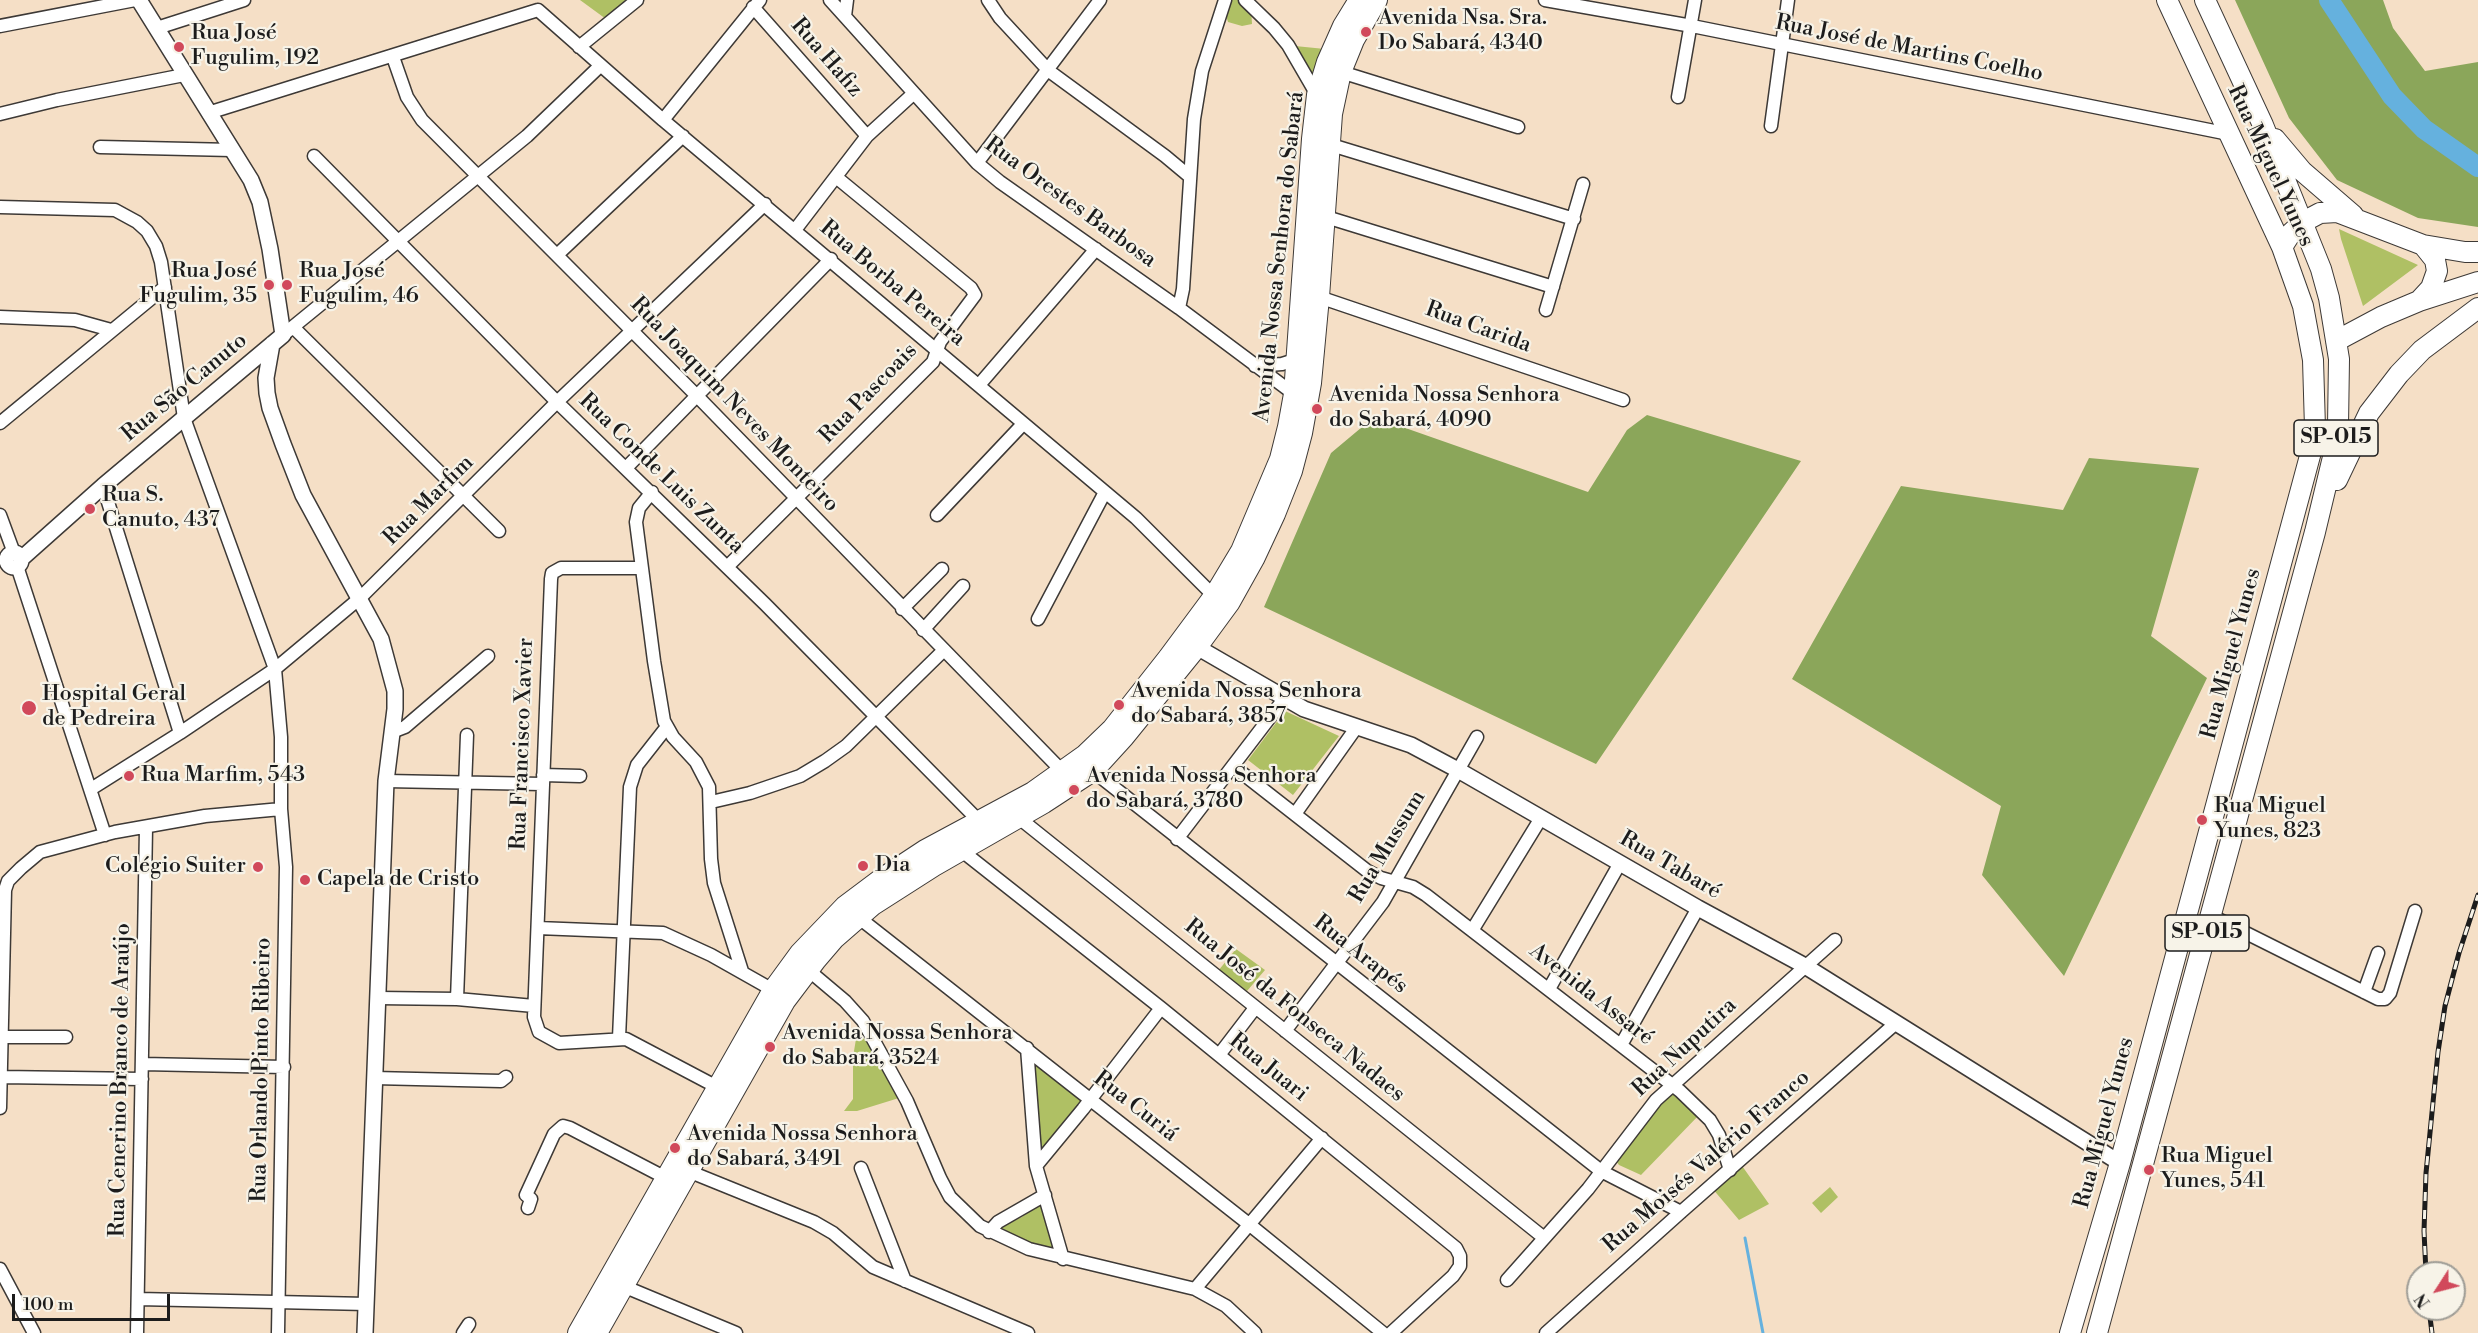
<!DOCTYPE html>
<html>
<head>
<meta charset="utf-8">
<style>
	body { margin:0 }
	#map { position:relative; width:2478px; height:1333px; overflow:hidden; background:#f5dfc6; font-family:"Libre Bodoni",serif }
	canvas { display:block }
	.north { position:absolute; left:2406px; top:1261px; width:60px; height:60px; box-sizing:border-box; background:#f7f3e8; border:2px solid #9f9d96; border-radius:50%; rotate:234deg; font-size:16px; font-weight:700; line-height:24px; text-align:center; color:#1c1c1c }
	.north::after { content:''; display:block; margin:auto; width:21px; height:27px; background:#d1495b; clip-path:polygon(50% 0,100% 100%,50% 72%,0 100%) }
	.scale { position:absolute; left:12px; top:1294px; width:158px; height:27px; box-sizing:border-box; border:3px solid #1c1c1c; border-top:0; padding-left:8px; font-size:18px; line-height:21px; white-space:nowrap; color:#1c1c1c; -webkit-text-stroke:4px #f7f3e8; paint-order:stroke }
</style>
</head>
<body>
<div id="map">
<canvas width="2478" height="1333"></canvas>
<div class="north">N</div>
<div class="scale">100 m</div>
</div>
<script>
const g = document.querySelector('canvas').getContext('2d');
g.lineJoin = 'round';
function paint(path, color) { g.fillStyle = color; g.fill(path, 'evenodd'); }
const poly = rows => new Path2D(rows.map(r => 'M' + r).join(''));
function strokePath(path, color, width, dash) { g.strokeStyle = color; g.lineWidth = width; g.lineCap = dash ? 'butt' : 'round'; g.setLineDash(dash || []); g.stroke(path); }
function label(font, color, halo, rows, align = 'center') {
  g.font = font + ' "Libre Bodoni",serif'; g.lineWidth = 4.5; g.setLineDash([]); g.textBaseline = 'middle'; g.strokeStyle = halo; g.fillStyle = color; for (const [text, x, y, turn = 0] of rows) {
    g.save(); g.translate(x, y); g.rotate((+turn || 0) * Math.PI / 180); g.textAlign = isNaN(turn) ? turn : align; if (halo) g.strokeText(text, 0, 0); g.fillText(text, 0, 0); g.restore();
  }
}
paint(poly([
	[580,0,627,0,606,19],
	[1229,0,1241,0,1251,8,1252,24,1242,26,1228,22,1224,8],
	[1295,46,1325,49,1314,83],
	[2339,229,2418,265,2363,306,2341,239],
	[1285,711,1339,736,1293,795,1248,760],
	[1236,949,1265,970,1247,991,1218,971],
	[858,1027,899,1098,857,1111,844,1111,853,1099,853,1057],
	[1031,1058,1084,1099,1038,1155],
	[1675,1092,1700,1114,1641,1175,1619,1165,1616,1161,1666,1095],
	[1740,1163,1769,1204,1739,1220,1712,1188],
	[1830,1187,1838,1197,1821,1213,1812,1203],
	[1043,1201,1057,1253,1030,1245,995,1230,1022,1217]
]), '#afc064');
paint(poly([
	[2235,0,2383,0,2393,28,2425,71,2478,62,2478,227,2418,218,2337,180,2289,118],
	[1647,415,1801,461,1596,764,1264,607,1331,453,1374,417,1588,492,1627,430],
	[2089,458,2199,468,2151,636,2207,678,2064,976,1982,875,2001,806,1792,679,1901,486,2063,510]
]), '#8ba65a');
strokePath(poly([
	[1745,1238,1763,1333]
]), '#65b1de', 3);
strokePath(poly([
	[2329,0,2392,96,2424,129,2478,167]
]), '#65b1de', 20);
const minor = poly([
	[830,0,977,163,1000,182,1179,308,1294,394],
	[988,0,1000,18,1049,71,1165,156,1189,176],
	[1245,0,1274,28,1288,45,1317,95],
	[1545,0,1692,26,2229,134],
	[753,7,867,136],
	[538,10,663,120,1136,518,1214,596],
	[845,16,847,0],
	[0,26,135,0],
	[157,28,244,0],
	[579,47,637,0],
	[393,57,407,97,422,120,698,397,1063,772],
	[1341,72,1518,127],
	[1678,97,1695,0],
	[208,113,538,10],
	[0,114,57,100,184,75],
	[663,120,760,0],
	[1771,126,1788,0],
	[1328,144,1574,219],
	[100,147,232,150],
	[314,156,557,402,765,604,979,821],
	[977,163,1100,0],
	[0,207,115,210,137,222,147,231,156,246,161,262,184,418,275,669,281,737,281,809,286,867,278,1333],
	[1323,216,1553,287],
	[795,230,867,136,913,94],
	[557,255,683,136],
	[1319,297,1623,400],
	[1179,308,1183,289,1194,119,1202,71,1225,0],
	[1546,310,1583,184],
	[0,317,75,320,111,330],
	[293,327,499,531],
	[283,335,527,136,600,66],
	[1255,366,1282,364,1295,360],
	[979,385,1096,249],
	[0,423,165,287],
	[626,468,831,259],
	[103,486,180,733],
	[652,492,639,508,636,522,654,661,664,721,673,737,696,762,709,787,711,859,714,883,742,971],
	[0,515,14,553],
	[937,515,1023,424],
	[17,566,105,835],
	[727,567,933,362,940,342,975,295,971,288,836,177],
	[641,568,561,568,552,573,551,579,534,1017,539,1032,559,1043,626,1039,717,1087],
	[902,609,942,569],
	[1038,619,1105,492],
	[923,630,963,586],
	[392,732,405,727,488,656],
	[1233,766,1366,870,1381,878,1413,887,1426,895,1680,1091,1710,1120,1719,1135,1730,1170],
	[1093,771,1601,1171,1681,1212],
	[543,775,580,776],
	[386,781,542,784],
	[91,789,180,733,275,669,360,598,557,402,765,204],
	[711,802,750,793,800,776,825,761,846,746,943,651],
	[1295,814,1356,728],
	[1019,818,1543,1237],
	[1177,839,1284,699],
	[962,851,1161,1008,1456,1248,1460,1256,1460,1266,1453,1276,1391,1333],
	[2212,916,2378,999,2385,999,2390,993,2415,911],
	[858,917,1250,1225,1383,1333],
	[538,928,663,933,711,955,773,990],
	[1473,929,1541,818],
	[807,969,845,1001,863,1021,907,1101,940,1178,950,1197,980,1226,1029,1249,1195,1289,1226,1306,1255,1333],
	[1549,989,1620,863],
	[2364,992,2378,953],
	[378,998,457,999,534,1006],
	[457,999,467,735],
	[1285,1031,1383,902,1477,737],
	[1,1037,66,1037],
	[619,1038,630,787,637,765,666,728],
	[1621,1045,1698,908],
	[1027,1048,1036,1166,1063,1259],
	[1219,1055,1255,1008],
	[143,1064,284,1067],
	[1,1077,142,1079],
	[374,1078,501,1081,506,1077],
	[0,1108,5,890,8,881,21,868,40,852,115,832,205,816,281,809],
	[1036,1166,1083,1109,1161,1008],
	[861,1168,905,1281],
	[688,1171,814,1222,833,1233,873,1267,1028,1333],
	[528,1208,531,1199,526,1195,554,1134,563,1126,570,1128,664,1177],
	[989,1232,998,1222,1045,1195],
	[0,1269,34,1333],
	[1507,1280,1588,1189,1656,1100,1835,940],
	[623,1286,736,1333],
	[1195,1289,1322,1138],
	[138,1299,367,1304],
	[137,1333,146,828],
	[463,1333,469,1324],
	[1546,1333,1681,1212,1896,1023]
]);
const tertiary = poly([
	[272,344,266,378,267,393,270,408,283,444,303,495,381,639,395,691,395,709,386,781,365,1333],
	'7 560a7 7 0 1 1 14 0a7 7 0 1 1-14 0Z',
	[21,559,103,486,283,335,270,249,260,202,251,180,139,0],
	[1190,643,1304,709,1411,745,1458,770,1698,908,1805,966,2120,1163]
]);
const primary = poly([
	[2275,139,2302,171,2353,215],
	[2282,247,2291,233,2303,222,2320,213,2337,212,2423,245,2465,252,2478,252],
	[2419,301,2431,288,2437,271,2435,260,2423,245],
	[2336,341,2381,317,2419,301,2478,282],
	[2337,480,2369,413,2399,374,2422,350,2478,308],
	[578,1333,773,990,800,953,845,906,881,879,925,850,1033,792,1085,755,1112,729,1168,658,1214,596,1241,551,1280,459,1288,427,1294,394,1312,139,1317,95,1327,62,1343,26,1359,0],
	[597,1333,785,1001,816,960,834,939,873,905,934,866,1044,803,1093,771,1124,737,1197,647,1230,602,1254,559,1275,514,1292,471,1302,433,1311,383,1319,297,1332,114,1341,72,1354,40,1377,0],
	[2070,1333,2120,1163,2311,452,2315,428,2313,360,2303,306,2282,247,2167,0],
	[2097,1333,2315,532,2333,457,2338,426,2339,359,2329,298,2321,269,2263,125,2205,0]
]);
strokePath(minor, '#3d3936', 15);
strokePath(tertiary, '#3d3936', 18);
strokePath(primary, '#3d3936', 22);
strokePath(minor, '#fff', 12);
strokePath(tertiary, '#fff', 15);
strokePath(primary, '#fff', 20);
const rail = poly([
	[2426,1273,2424,1231,2426,1173,2438,1052,2445,1006,2459,953,2478,895],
	[2429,1309,2432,1333]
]);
strokePath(rail, '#1c1c1c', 5);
strokePath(rail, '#f7f3e8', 3, [9]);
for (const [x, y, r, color] of [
	[1366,32,6,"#d1495b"],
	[179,47,6,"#d1495b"],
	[269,285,6,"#d1495b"],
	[287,285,6,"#d1495b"],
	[1317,409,6,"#d1495b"],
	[90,509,6,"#d1495b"],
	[1119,705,6,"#d1495b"],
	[29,708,8,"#d1495b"],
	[129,776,6,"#d1495b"],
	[1074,790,6,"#d1495b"],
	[2202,820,6,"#d1495b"],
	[863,866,6,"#d1495b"],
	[258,867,6,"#d1495b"],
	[305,880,6,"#d1495b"],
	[770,1047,6,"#d1495b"],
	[675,1148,6,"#d1495b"],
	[2149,1170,6,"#d1495b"]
]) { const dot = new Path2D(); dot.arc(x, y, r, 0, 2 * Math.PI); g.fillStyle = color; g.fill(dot); strokePath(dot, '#f7f3e8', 2); }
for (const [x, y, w] of [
	[2336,438,84],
	[2207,933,84]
]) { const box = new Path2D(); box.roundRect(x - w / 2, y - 18, w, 36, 4.5); g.fillStyle = '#f7f3e8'; g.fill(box); strokePath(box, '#1c1c1c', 1.5); }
label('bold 21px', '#1c1c1c', null, [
	["SP-015",2336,438],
	["SP-015",2207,933]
]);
label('22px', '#1c1c1c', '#f7f3e8', [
	["Avenida Nsa. Sra.",1378,19],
	["Do Sabará, 4340",1378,44],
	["Rua José",191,34],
	["Fugulim, 192",191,59],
	["Rua José",257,272,"right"],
	["Fugulim, 35",257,297,"right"],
	["Rua José",299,272],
	["Fugulim, 46",299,297],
	["Avenida Nossa Senhora",1329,396],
	["do Sabará, 4090",1329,421],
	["Rua S.",102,496],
	["Canuto, 437",102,521],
	["Avenida Nossa Senhora",1131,692],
	["do Sabará, 3857",1131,717],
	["Hospital Geral",42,695],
	["de Pedreira",42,720],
	["Rua Marfim, 543",141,776],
	["Avenida Nossa Senhora",1086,777],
	["do Sabará, 3780",1086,802],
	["Rua Miguel",2214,807],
	["Yunes, 823",2214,832],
	["Dia",875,866],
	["Colégio Suiter",246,867,"right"],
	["Capela de Cristo",317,880],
	["Avenida Nossa Senhora",782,1034],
	["do Sabará, 3524",782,1059],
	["Avenida Nossa Senhora",687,1135],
	["do Sabará, 3491",687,1160],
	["Rua Miguel",2161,1157],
	["Yunes, 541",2161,1182]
], 'left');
label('22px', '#1c1c1c', '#f7f3e8', [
	["Rua José de Martins Coelho",1909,49,11],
	["Rua Hafiz",826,58,49],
	["Rua Miguel Yunes",2270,166,65],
	["Rua Orestes Barbosa",1070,203,36],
	["Avenida Nossa Senhora do Sabará",1280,257,-84],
	["Rua Borba Pereira",892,284,40],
	["Rua Carida",1478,328,20],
	["Rua São Canuto",185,388,-40],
	["Rua Pascoais",869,394,-46],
	["Rua Joaquim Neves Monteiro",734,405,46],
	["Rua Conde Luis Zunta",661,474,44],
	["Rua Marfim",429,501,-45],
	["Rua Miguel Yunes",2232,654,-75],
	["Rua Francisco Xavier",523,744,-88],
	["Rua Mussum",1388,847,-59],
	["Rua Tabaré",1670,866,30],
	["Rua Arapés",1360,955,38],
	["Avenida Assaré",1591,995,38],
	["Rua José da Fonseca Nadaes",1294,1011,39],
	["Rua Nuputira",1685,1048,-43],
	["Rua Juari",1268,1068,39],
	["Rua Orlando Pinto Ribeiro",262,1070,-89],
	["Rua Cenerino Branco de Araújo",121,1080,-89],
	["Rua Curiá",1135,1107,38],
	["Rua Miguel Yunes",2105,1123,-75],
	["Rua Moisés Valério Franco",1707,1162,-41]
]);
</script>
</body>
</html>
